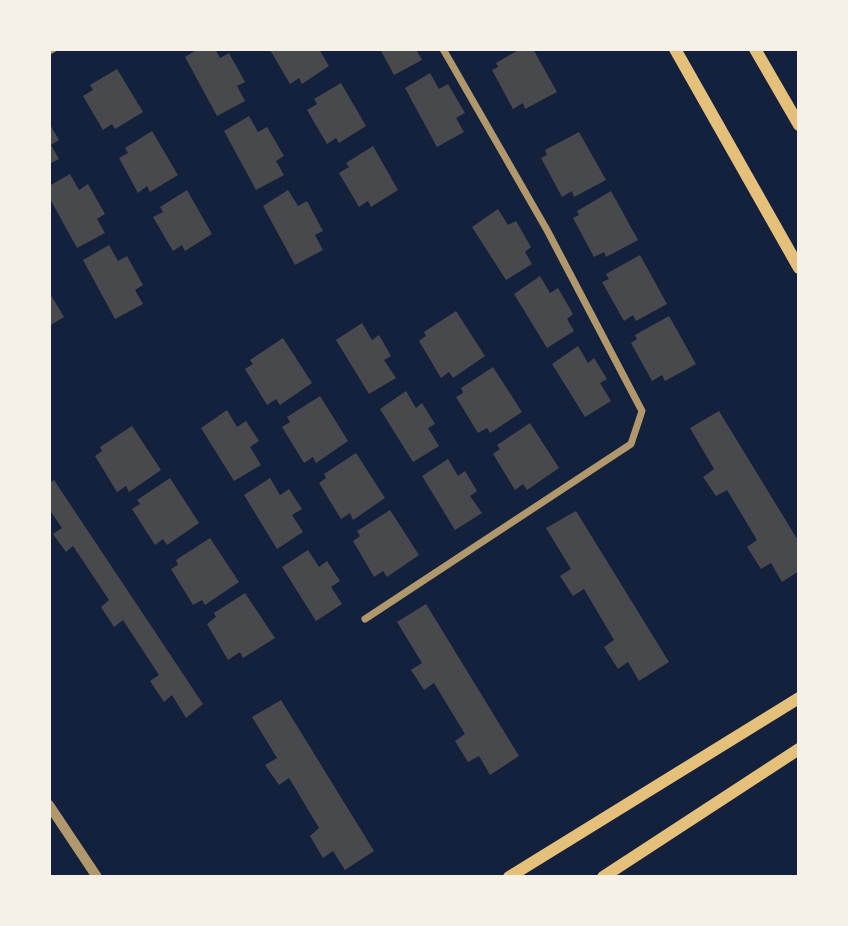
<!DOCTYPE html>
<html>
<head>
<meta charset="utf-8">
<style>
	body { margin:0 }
	#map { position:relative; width:848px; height:926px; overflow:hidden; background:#14213d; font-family:"IBM Plex Sans",sans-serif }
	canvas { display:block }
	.frame { position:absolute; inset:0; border:51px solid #f6f1e7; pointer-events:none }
</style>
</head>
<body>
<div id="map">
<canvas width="848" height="926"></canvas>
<div class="frame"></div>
</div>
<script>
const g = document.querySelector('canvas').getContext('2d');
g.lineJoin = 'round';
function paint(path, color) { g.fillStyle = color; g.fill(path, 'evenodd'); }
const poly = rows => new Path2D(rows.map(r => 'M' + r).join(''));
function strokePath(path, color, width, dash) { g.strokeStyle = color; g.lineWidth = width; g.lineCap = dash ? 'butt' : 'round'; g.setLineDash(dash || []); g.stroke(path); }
paint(poly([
	[198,49,215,49,220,58,229,53,245,82,237,86,245,101,217,116,185,57],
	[272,49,319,49,329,66,302,84,299,78,290,84,270,50],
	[380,49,416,49,422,60,394,75],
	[520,49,533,49,557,92,525,109,523,103,513,109,492,70,498,67,496,63],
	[117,69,143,112,115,129,112,124,103,130,83,96,93,90,90,85],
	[430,73,439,89,448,84,465,113,456,118,464,132,437,147,405,88],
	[341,83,366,126,339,143,336,138,327,144,307,110,317,104,314,99],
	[249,116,258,132,267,127,284,156,276,161,284,175,256,190,224,131],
	[49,123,59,140,51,145,59,159,49,164],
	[152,131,178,175,150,192,147,186,138,193,119,158,128,153,125,148],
	[579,132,606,180,574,197,572,191,562,197,541,158,547,155,545,150],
	[373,146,398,190,371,207,368,201,359,207,339,173,349,167,346,163],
	[70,174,79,190,88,184,105,214,97,219,105,233,77,248,49,197,49,186],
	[187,190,212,234,185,251,182,245,173,251,153,217,163,212,160,207],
	[288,190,298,206,307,201,323,231,315,235,323,250,295,265,263,206],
	[611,191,638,240,606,257,604,252,594,257,573,218,579,215,577,211],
	[498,209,508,225,516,221,531,247,525,252,532,264,506,280,472,227],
	[109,245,118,261,127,256,143,285,135,290,143,304,115,319,83,260],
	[640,255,667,304,636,321,633,315,624,321,602,282,609,279,606,274],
	[540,276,550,293,558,288,573,314,567,319,574,331,547,348,514,294],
	[49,292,64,317,49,326],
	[456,311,485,356,453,378,449,372,441,378,419,341,426,336,424,332],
	[669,316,696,364,665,381,662,375,652,381,631,343,637,339,635,335],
	[362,323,372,340,379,335,391,356,384,360,396,378,369,394,336,340],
	[283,338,312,383,280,405,276,399,267,405,245,369,253,364,250,360],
	[578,346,588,363,594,358,607,379,600,383,611,401,585,417,552,364],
	[493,367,522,412,490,433,487,428,478,433,456,397,463,393,461,388],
	[406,391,416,408,422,403,435,424,428,428,439,446,413,462,380,409],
	[320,396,348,441,316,463,313,457,304,463,282,427,290,422,287,417],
	[227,410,237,427,246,421,259,441,250,447,261,465,234,481,201,428],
	[719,411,799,542,799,571,782,582,771,563,761,569,747,547,757,540,727,490,716,496,703,477,714,469,690,428],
	[530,423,559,468,527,490,523,484,515,490,493,454,500,449,497,445],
	[132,426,161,470,129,492,126,486,117,492,95,456,102,451,100,447],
	[356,453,385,498,353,520,350,513,341,519,319,483,326,478,324,474],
	[448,459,458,476,465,471,477,491,470,496,482,513,455,530,422,476],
	[170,478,199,523,167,545,163,539,155,545,132,509,140,504,137,500],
	[270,478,280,495,289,489,302,509,292,515,303,532,277,549,244,495],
	[54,480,203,704,186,718,172,695,164,702,150,681,159,675,123,620,114,627,101,607,109,600,73,546,66,552,53,534,62,528,49,509,49,483],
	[390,510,419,555,387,577,383,571,374,577,353,541,360,536,357,531],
	[576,511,669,662,639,681,628,662,618,669,604,647,614,640,584,589,573,596,560,576,571,569,546,528],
	[210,538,239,582,205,605,202,600,193,605,171,569,178,565,176,560],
	[308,550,319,567,327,561,340,581,331,587,342,604,316,621,282,567],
	[245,593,275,638,243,658,240,652,228,660,207,624,216,617,214,613],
	[426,604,519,756,490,775,479,756,468,762,455,741,465,734,434,683,424,690,411,670,422,663,397,622],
	[281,700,374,851,345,870,333,851,323,858,310,836,319,828,289,778,279,785,265,765,277,758,252,717]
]), '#48494c');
strokePath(poly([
	[49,51,53,49],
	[365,619,631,444,642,411,547,230,443,49]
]), '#b1986c', 7);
strokePath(poly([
	[49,805,97,877]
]), '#b1986c', 10);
strokePath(poly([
	[675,49,799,268],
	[755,49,799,125],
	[509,877,799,698],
	[603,877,799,749]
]), '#e5c07b', 12);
</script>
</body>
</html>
